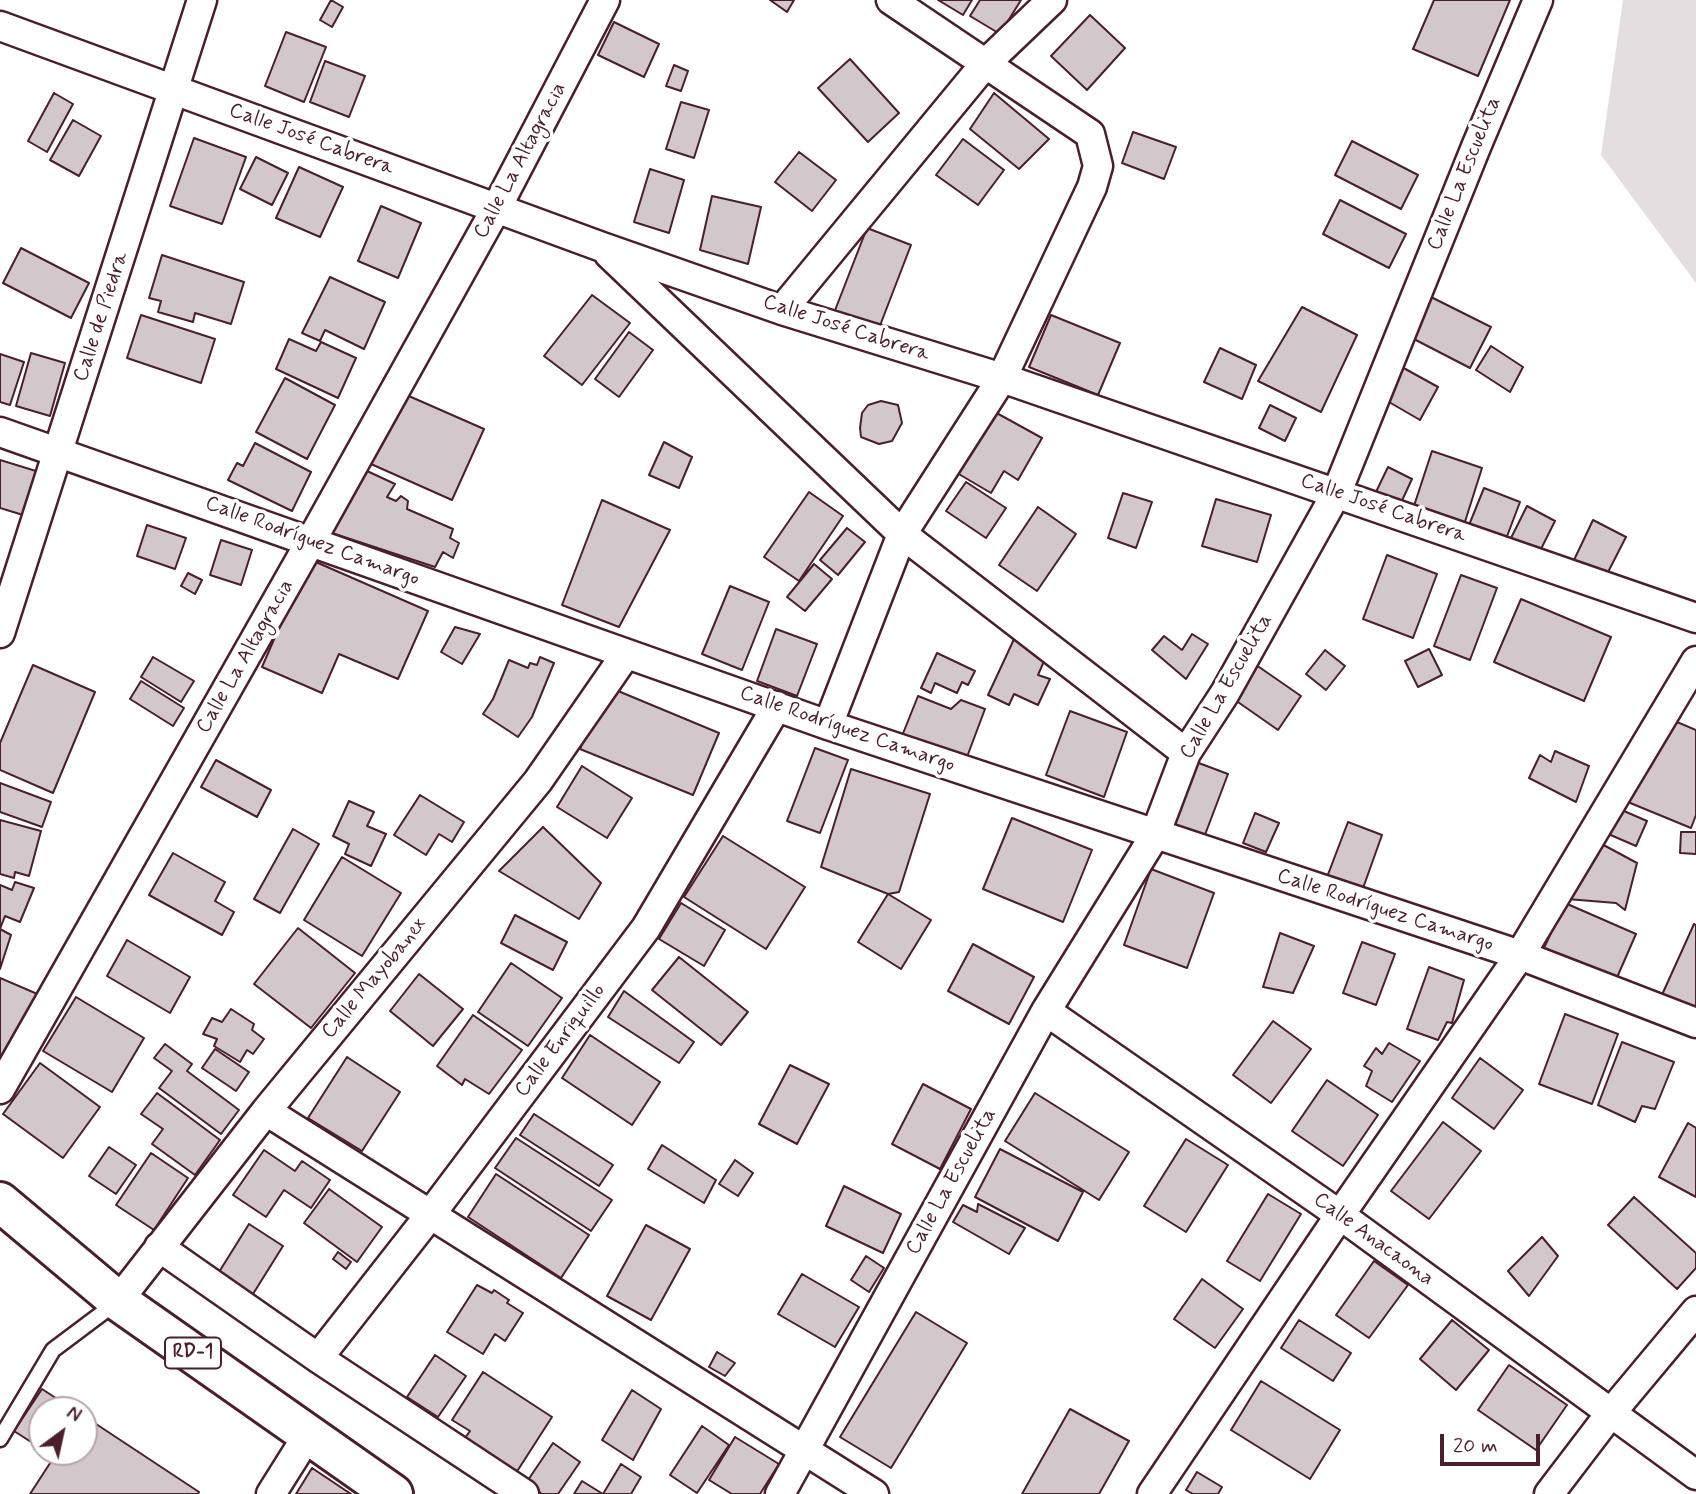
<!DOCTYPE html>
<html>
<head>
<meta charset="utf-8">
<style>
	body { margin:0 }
	#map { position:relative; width:1696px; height:1494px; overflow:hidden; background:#fff; font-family:Mynerve,sans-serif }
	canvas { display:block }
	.north { position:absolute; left:28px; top:1396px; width:70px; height:70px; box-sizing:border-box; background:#fff; border:2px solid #b7a5aa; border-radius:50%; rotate:33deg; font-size:19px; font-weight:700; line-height:28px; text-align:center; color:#4a1f2b }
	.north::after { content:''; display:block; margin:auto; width:24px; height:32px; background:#4a1f2b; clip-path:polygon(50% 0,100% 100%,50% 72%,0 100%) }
	.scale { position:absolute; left:1440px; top:1434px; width:100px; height:32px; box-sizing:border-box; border:4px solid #4a1f2b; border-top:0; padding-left:9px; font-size:21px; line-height:24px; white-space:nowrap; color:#4a1f2b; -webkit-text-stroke:5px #fff; paint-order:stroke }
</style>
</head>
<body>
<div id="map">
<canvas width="1696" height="1494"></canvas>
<div class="north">N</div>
<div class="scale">20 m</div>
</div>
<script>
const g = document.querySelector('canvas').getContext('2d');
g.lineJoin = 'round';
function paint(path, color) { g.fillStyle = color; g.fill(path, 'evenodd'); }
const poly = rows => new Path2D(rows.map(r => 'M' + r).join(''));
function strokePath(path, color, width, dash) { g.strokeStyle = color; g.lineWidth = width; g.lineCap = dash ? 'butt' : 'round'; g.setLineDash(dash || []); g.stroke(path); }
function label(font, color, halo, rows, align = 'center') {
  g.font = font + ' Mynerve,sans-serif'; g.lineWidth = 7; g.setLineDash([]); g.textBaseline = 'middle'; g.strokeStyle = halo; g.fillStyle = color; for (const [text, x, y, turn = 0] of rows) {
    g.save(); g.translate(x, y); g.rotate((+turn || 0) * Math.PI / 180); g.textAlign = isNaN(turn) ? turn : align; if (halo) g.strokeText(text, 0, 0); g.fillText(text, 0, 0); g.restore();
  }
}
paint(poly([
	[1623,0,1696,0,1696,283,1601,155]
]), '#e5dee0');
const building = poly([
	[331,0,343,7,332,27,320,20,331,0],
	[770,0,794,0,787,12,770,0],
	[938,0,972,0,963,15,938,0],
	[980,0,1021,0,1000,34,970,16,980,0],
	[1434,0,1510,0,1478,76,1413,49,1434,0],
	[1090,15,1125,48,1087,90,1051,56,1090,15],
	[614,22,659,44,644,77,598,55,614,22],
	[286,32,326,47,304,102,265,86,286,32],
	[850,59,899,113,868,142,818,88,850,59],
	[325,61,365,76,349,117,310,102,325,61],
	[674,65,688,71,681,91,666,86,674,65],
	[54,93,73,104,47,152,28,141,54,93],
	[994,93,1049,139,1019,169,970,129,994,93],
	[681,102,709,110,694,158,666,149,681,102],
	[73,120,101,136,79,176,50,160,73,120],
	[1133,132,1176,147,1164,179,1122,163,1133,132],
	[194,138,246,157,222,224,170,206,194,138],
	[963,139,1004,170,978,205,936,175,963,139],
	[1352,141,1418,175,1401,209,1335,175,1352,141],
	[799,152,836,180,812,211,775,182,799,152],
	[256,157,288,173,272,205,240,189,256,157],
	[299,167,343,187,320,237,276,218,299,167],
	[650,169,684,180,669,233,634,222,650,169],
	[712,196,761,207,748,264,700,250,712,196],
	[1340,200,1406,234,1389,268,1323,234,1340,200],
	[381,206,421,223,398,278,358,261,381,206],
	[867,228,911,245,876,336,832,318,867,228],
	[21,248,89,283,71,318,3,283,21,248],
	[162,255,244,282,231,324,195,313,193,322,158,312,161,301,149,298,162,255],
	[330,277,385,302,364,349,325,330,320,341,302,333,330,277],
	[592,295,630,323,582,385,544,356,592,295],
	[1431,297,1491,327,1470,368,1410,337,1431,297],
	[1302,307,1357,335,1321,412,1258,381,1302,307],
	[141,315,215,339,201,383,127,358,141,315],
	[1051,315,1120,343,1098,395,1029,367,1051,315],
	[629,332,653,350,619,397,595,379,629,332],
	[289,339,316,351,321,342,356,358,338,398,276,369,289,339],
	[1491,346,1523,367,1510,392,1476,370,1491,346],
	[1220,348,1256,365,1242,399,1204,382,1220,348],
	[31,353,65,363,50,416,16,406,31,353],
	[0,354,24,362,10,405,0,402,0,354],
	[1400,366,1438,387,1420,420,1382,398,1400,366],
	[285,378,335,405,307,459,256,432,285,378],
	[402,393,484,429,452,500,371,464,402,393],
	[881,401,898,405,902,423,892,441,879,444,861,437,860,428,862,413,868,405,881,401],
	[1270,405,1296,418,1285,441,1259,428,1270,405],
	[993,411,1042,438,1018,480,1004,471,991,493,957,473,993,411],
	[664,442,692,457,679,488,649,475,664,442],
	[255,443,311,472,292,511,228,480,237,463,243,466,255,443],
	[1432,451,1482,468,1463,528,1412,512,1432,451],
	[0,460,36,471,23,515,0,508,0,460],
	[1388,467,1412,479,1399,507,1375,494,1388,467],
	[367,471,395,484,387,497,396,501,401,496,408,501,407,509,453,529,450,538,459,543,453,558,443,552,435,567,329,532,367,471],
	[966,482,1006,508,986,538,946,511,966,482],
	[1484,488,1520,502,1506,539,1469,525,1484,488],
	[809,492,843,516,799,581,764,557,809,492],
	[1123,493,1152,502,1136,548,1108,538,1123,493],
	[1216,499,1271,515,1257,562,1202,546,1216,499],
	[602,500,670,530,619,627,562,605,602,500],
	[1527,506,1555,521,1538,555,1510,540,1527,506],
	[1038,507,1076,534,1037,591,999,565,1038,507],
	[1593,520,1626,537,1606,576,1574,560,1593,520],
	[147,525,186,538,175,569,137,556,147,525],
	[847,528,865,542,838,575,820,560,847,528],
	[221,540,252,550,241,585,210,575,221,540],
	[1387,555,1437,574,1413,638,1363,619,1387,555],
	[309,559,428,611,398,679,339,654,322,693,262,667,309,559],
	[814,564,832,579,805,611,787,597,814,564],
	[188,573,202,580,195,594,181,586,188,573],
	[1461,575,1497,588,1470,660,1434,646,1461,575],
	[730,586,769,602,742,670,702,654,730,586],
	[1521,599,1611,637,1584,701,1494,662,1521,599],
	[455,627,480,634,462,664,441,652,455,627],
	[776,629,817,644,797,696,757,681,776,629],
	[1192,634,1208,644,1186,679,1152,650,1164,636,1182,650,1192,634],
	[1015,637,1048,652,1038,675,1050,679,1038,705,1014,694,1009,705,988,695,1015,637],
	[1429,649,1442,675,1418,687,1405,661,1429,649],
	[1325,650,1345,666,1326,690,1306,674,1325,650],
	[937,653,975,671,968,685,962,682,957,693,935,683,931,693,921,688,937,653],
	[153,657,194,681,181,702,141,677,153,657],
	[540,657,554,663,532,717,518,737,483,714,493,699,509,660,528,668,530,663,537,665,540,657],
	[1249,660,1301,696,1278,730,1225,693,1249,660],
	[33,665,95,692,53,793,0,770,0,743,33,665],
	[141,681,184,708,173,726,130,699,141,681],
	[606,686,719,733,693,795,580,749,606,686],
	[918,696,951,709,961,700,985,709,964,765,900,741,918,696],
	[1070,711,1127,732,1104,797,1046,775,1070,711],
	[1670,719,1696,730,1696,815,1691,828,1623,800,1638,763,1650,768,1670,719],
	[815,748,848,760,820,833,787,821,815,748],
	[1555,751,1589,766,1576,802,1529,778,1540,755,1551,762,1555,751],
	[1188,759,1228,774,1200,848,1160,832,1188,759],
	[216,760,271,790,257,817,201,787,216,760],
	[582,766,632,798,607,838,557,807,582,766],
	[851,769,930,794,899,892,888,894,821,867,851,769],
	[0,783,51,802,42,827,0,812,0,783],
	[420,795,464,822,452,842,439,834,426,855,394,835,420,795],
	[349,801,374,812,367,826,386,834,371,866,345,854,349,844,333,836,349,801],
	[1617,808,1647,821,1636,846,1606,833,1617,808],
	[1255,813,1279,823,1266,852,1243,843,1255,813],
	[1012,818,1092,850,1063,922,983,889,1012,818],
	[0,820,41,831,29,876,15,872,14,878,0,874,0,820],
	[1348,822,1382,835,1362,891,1327,877,1348,822],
	[543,827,601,883,579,919,499,871,543,827],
	[293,829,319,844,280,913,254,899,293,829],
	[1681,832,1696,832,1696,854,1680,853,1681,832],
	[723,836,805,887,766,949,684,897,723,836],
	[1598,842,1637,863,1625,910,1616,903,1567,899,1598,842],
	[173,853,225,882,215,901,234,912,222,935,149,895,173,853],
	[342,857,401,893,362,956,304,920,342,857],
	[1151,869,1214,893,1187,968,1124,945,1151,869],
	[15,882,34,888,20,922,5,916,0,929,0,885,12,890,15,882],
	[888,894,931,920,901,969,858,942,888,894],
	[681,903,725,930,704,966,659,939,681,903],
	[1565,903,1636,934,1615,982,1543,950,1565,903],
	[515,915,567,942,553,970,501,943,515,915],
	[1694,924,1696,925,1696,1013,1661,997,1694,924],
	[298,928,355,973,311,1028,254,984,298,928],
	[0,929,11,935,0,969,0,929],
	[1280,933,1314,946,1293,993,1263,987,1280,933],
	[127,940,190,977,170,1013,107,976,127,940],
	[1362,942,1395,954,1376,1005,1343,993,1362,942],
	[973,944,1034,977,1009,1024,948,991,973,944],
	[679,957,748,1012,721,1045,652,990,679,957],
	[511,963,562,998,528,1046,478,1012,511,963],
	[1429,967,1464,980,1452,1023,1447,1022,1438,1040,1407,1029,1429,967],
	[419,974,463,1009,433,1046,390,1011,419,974],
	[0,978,42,996,0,1062,0,978],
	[624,991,694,1042,679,1063,608,1017,624,991],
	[76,997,144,1038,112,1092,43,1051,76,997],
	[231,1009,254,1024,252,1030,264,1039,253,1054,247,1050,240,1062,214,1046,217,1039,203,1034,212,1018,222,1022,231,1009],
	[1565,1014,1618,1034,1592,1104,1539,1084,1565,1014],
	[473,1015,522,1050,489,1094,465,1079,462,1085,437,1066,473,1015],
	[1273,1021,1311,1049,1271,1103,1233,1075,1273,1021],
	[590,1035,660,1082,632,1125,562,1078,590,1035],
	[1622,1042,1674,1062,1655,1109,1642,1106,1635,1122,1598,1105,1622,1042],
	[1389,1043,1420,1061,1392,1102,1366,1086,1372,1071,1364,1066,1376,1048,1382,1054,1389,1043],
	[165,1044,192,1064,187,1071,239,1110,221,1134,159,1088,172,1071,154,1058,165,1044],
	[215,1049,249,1072,236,1091,202,1068,215,1049],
	[347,1057,400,1092,362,1151,308,1118,347,1057],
	[1480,1058,1523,1090,1494,1129,1452,1098,1480,1058],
	[40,1063,100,1107,63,1158,3,1114,40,1063],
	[790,1065,829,1084,797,1144,759,1124,790,1065],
	[1327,1080,1378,1115,1343,1166,1292,1131,1327,1080],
	[923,1084,971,1109,940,1169,892,1144,923,1084],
	[157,1093,220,1140,195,1175,152,1144,163,1129,141,1114,157,1093],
	[1035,1093,1129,1152,1099,1200,1005,1141,1035,1093],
	[534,1114,613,1165,599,1186,520,1135,534,1114],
	[1443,1122,1481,1151,1429,1219,1391,1191,1443,1122],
	[1688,1123,1696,1128,1696,1197,1659,1177,1688,1123],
	[516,1138,612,1200,591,1231,495,1168,516,1138],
	[1186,1139,1228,1165,1186,1232,1144,1206,1186,1139],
	[662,1145,716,1180,704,1203,648,1169,662,1145],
	[109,1147,136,1165,116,1194,89,1176,109,1147],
	[1000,1149,1083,1192,1058,1241,975,1197,1000,1149],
	[264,1150,295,1171,302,1161,330,1180,311,1208,284,1190,266,1217,233,1195,264,1150],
	[151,1153,188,1178,154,1230,116,1205,151,1153],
	[735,1160,753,1173,738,1196,719,1184,735,1160],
	[496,1174,589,1235,561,1278,468,1217,496,1174],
	[844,1186,901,1214,883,1253,826,1226,844,1186],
	[329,1189,382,1227,357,1262,304,1223,329,1189],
	[1268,1194,1301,1214,1260,1281,1227,1261,1268,1194],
	[1634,1197,1696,1253,1696,1268,1677,1289,1608,1225,1634,1197],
	[978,1204,1025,1228,1009,1254,953,1222,963,1205,977,1212,978,1204],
	[249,1224,283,1246,253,1294,219,1272,249,1224],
	[646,1225,690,1249,651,1320,607,1296,646,1225],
	[1542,1237,1558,1256,1529,1296,1508,1271,1542,1237],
	[338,1252,351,1262,346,1269,333,1259,338,1252],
	[866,1256,884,1268,869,1292,851,1280,866,1256],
	[1374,1261,1408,1285,1369,1338,1336,1315,1374,1261],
	[802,1274,859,1307,835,1347,778,1314,802,1274],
	[1202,1279,1243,1309,1215,1348,1174,1319,1202,1279],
	[477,1285,492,1293,494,1290,509,1300,507,1303,523,1313,505,1341,495,1334,483,1354,447,1332,477,1285],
	[916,1312,967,1343,891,1468,840,1437,916,1312],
	[1299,1320,1351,1353,1333,1381,1281,1348,1299,1320],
	[1452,1320,1489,1350,1456,1390,1420,1359,1452,1320],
	[717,1352,735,1363,725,1376,709,1367,717,1352],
	[435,1355,466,1376,438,1417,407,1397,435,1355],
	[1509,1365,1567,1405,1536,1450,1478,1410,1509,1365],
	[483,1372,552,1417,516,1473,465,1438,470,1431,452,1420,483,1372],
	[1261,1381,1340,1430,1310,1479,1231,1430,1261,1381],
	[42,1389,74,1410,42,1410,42,1449,14,1431,42,1389],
	[632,1390,661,1409,633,1460,602,1440,632,1390],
	[1070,1409,1129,1441,1099,1494,1022,1494,1070,1409],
	[84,1416,199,1492,198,1494,30,1494,54,1457,46,1452,84,1452,84,1416],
	[702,1426,729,1445,697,1493,670,1475,702,1426],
	[735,1437,779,1464,760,1494,732,1494,709,1480,735,1437],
	[553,1443,580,1462,558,1494,542,1494,526,1483,553,1443],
	[621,1464,641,1477,631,1494,574,1494,582,1481,603,1494,621,1464],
	[312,1468,351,1494,296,1494,312,1468],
	[1197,1472,1222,1487,1218,1494,1193,1494,1186,1490,1197,1472]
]);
paint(building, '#d2c7cb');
strokePath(building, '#4a1f2b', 2);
const service = poly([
	[0,1439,53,1350,117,1302]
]);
const minor = poly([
	[0,26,602,247,782,310,1002,378,1696,618],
	[609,254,902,534,1186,753],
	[782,310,985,64,1052,0],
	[0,432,828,725,1520,955,1696,1023],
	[0,633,202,0],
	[828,725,902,534,1002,378,1092,187,1098,166,1090,134,891,0],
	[1046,1011,1340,1215,1696,1475],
	[0,1089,311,541,497,207,605,0],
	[266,1111,874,1494],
	[159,1247,318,1358,524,1494],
	[118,1301,266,1111,538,781,626,654],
	[318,1358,430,1215,646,928,777,706],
	[271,1494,308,1435],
	[780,1494,1046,1011,1155,835,1186,753,1225,693,1337,492,1476,147,1538,0],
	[1152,1494,1340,1215,1520,955,1696,661],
	[1549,1494,1610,1414,1696,1311]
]);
const primary = poly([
	[0,1202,118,1301,393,1494]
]);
strokePath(service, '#4a1f2b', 19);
strokePath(minor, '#4a1f2b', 33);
strokePath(primary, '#4a1f2b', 44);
strokePath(service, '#fff', 14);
strokePath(minor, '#fff', 28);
strokePath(primary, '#fff', 38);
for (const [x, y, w] of [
	[193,1353,56]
]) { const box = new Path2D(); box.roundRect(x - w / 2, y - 15.5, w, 31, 5); g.fillStyle = '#fff'; g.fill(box); strokePath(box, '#4a1f2b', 2); }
label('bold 19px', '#4a1f2b', null, [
	["RD-1",193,1353]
]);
label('21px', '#4a1f2b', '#fff', [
	["Calle José Cabrera",311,140,20],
	["Calle La Altagracia",521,161,-62],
	["Calle La Escuelita",1465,174,-68],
	["Calle de Piedra",102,317,-72],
	["Calle José Cabrera",846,329,18],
	["Calle José Cabrera",1383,509,19],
	["Calle Rodríguez Camargo",312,542,20],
	["Calle La Altagracia",246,657,-60],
	["Calle La Escuelita",1227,687,-60],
	["Calle Rodríguez Camargo",847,730,19],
	["Calle Rodríguez Camargo",1385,911,18],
	["Calle Mayobanex",375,979,-50],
	["Calle Enriquillo",561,1041,-53],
	["Calle La Escuelita",952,1182,-61],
	["Calle Anacaona",1373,1240,36]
]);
</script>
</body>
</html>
